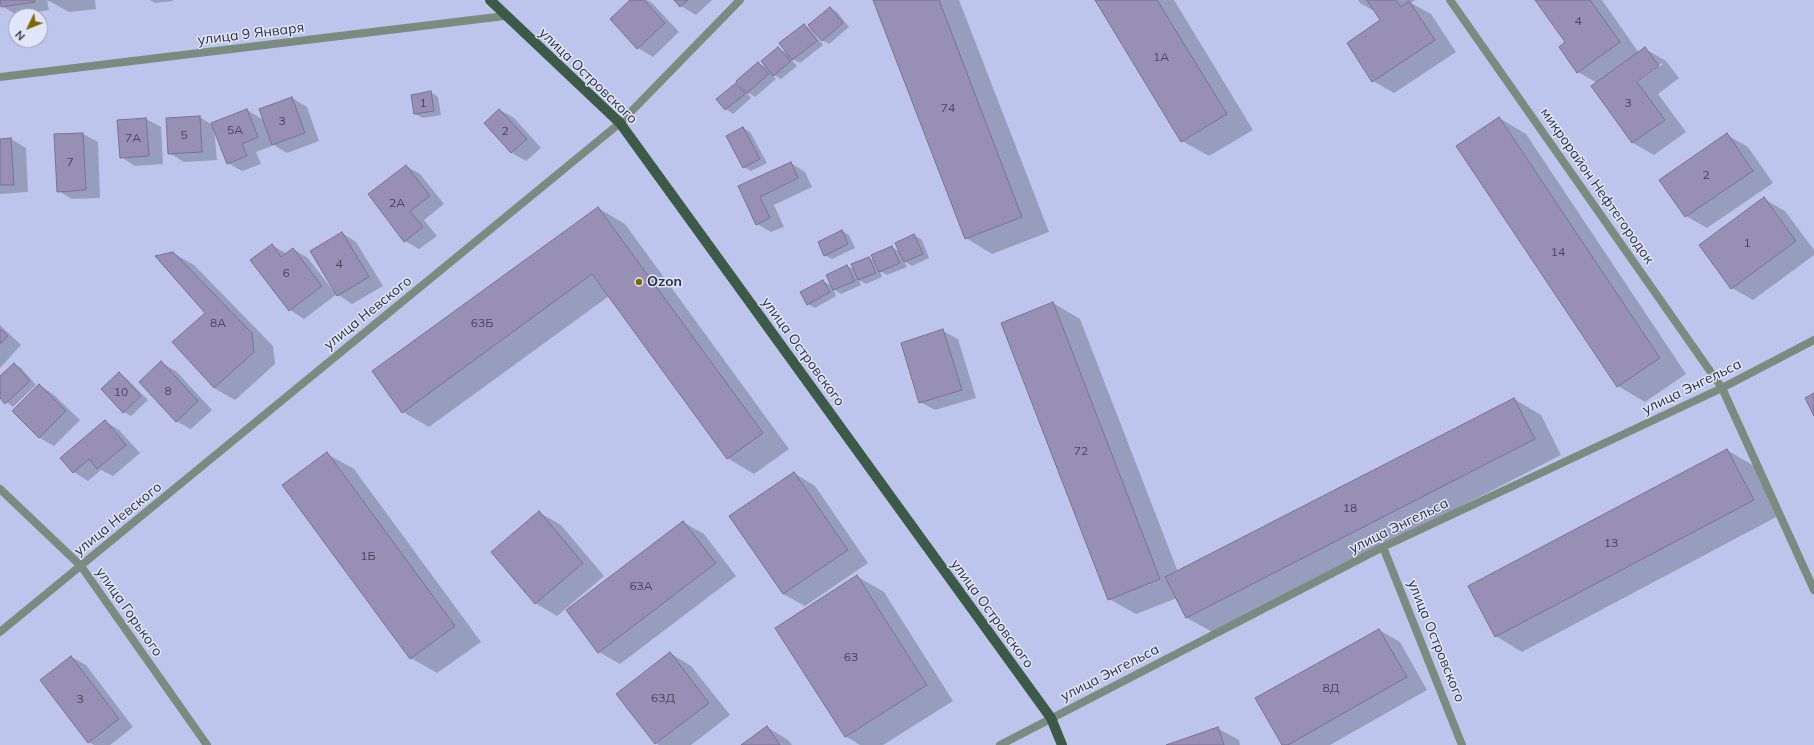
<!DOCTYPE html>
<html>
<head>
<meta charset="utf-8">
<style>
	body { margin:0 }
	#map { position:relative; width:1814px; height:745px; overflow:hidden; background:#bdc5ec; font-family:Mulish,sans-serif }
	canvas { display:block }
	.north { position:absolute; left:8px; top:8px; width:40px; height:40px; box-sizing:border-box; background:#e2e6fb; border:1px solid #999daf; border-radius:50%; rotate:227deg; font-size:11px; font-weight:700; line-height:16px; text-align:center; color:#2c2f3e }
	.north::after { content:''; display:block; margin:auto; width:14px; height:18px; background:#7e6a02; clip-path:polygon(50% 0,100% 100%,50% 72%,0 100%) }
</style>
</head>
<body>
<div id="map">
<canvas width="1814" height="745"></canvas>
<div class="north">N</div>
</div>
<script>
const g = document.querySelector('canvas').getContext('2d');
g.lineJoin = 'round';
function paint(path, color) { g.fillStyle = color; g.fill(path, 'evenodd'); }
const poly = rows => new Path2D(rows.map(r => 'M' + r).join(''));
function strokePath(path, color, width, dash) { g.strokeStyle = color; g.lineWidth = width; g.lineCap = dash ? 'butt' : 'round'; g.setLineDash(dash || []); g.stroke(path); }
function label(font, color, halo, rows, align = 'center') {
  g.font = font + ' Mulish,sans-serif'; g.lineWidth = 3; g.setLineDash([]); g.textBaseline = 'middle'; g.strokeStyle = halo; g.fillStyle = color; for (const [text, x, y, turn = 0] of rows) {
    g.save(); g.translate(x, y); g.rotate((+turn || 0) * Math.PI / 180); g.textAlign = isNaN(turn) ? turn : align; if (halo) g.strokeText(text, 0, 0); g.fillText(text, 0, 0); g.restore();
  }
}
paint(poly([
	[1,0,95,0,96,9,69,12,47,0,49,10,17,15,2,6],
	[150,0,173,0,173,1,155,3],
	[632,0,647,0,652,3,679,32,653,57,638,48,611,19],
	[675,0,712,0,696,15,681,6],
	[874,0,959,0,1049,232,992,254,966,238],
	[1096,0,1174,0,1253,130,1209,156,1182,141],
	[1358,0,1415,0,1411,3,1431,14,1456,52,1394,93,1373,81,1382,21,1376,12,1360,3],
	[1537,0,1602,0,1639,53,1645,49,1666,61,1679,78,1658,94,1686,132,1654,155,1633,143,1592,87,1597,83,1578,72,1567,43],
	[1662,63,1663,64,1634,85,1633,84],
	[830,8,837,12,849,27,829,44,822,40],
	[804,25,811,29,823,45,800,63,790,58,797,66,781,79,772,74,776,79,755,97,747,92,751,98,733,114,726,109,736,84,744,89,758,63,769,69,778,48,789,54],
	[431,92,438,97,441,115,423,118,415,114],
	[292,98,307,107,319,141,287,153,272,144,272,146,256,152,261,164,242,171,228,163,214,129,217,160,184,162,169,153,199,117,211,124,247,110,264,120],
	[500,110,514,118,541,148,526,161,512,153,485,123],
	[1499,118,1526,134,1686,374,1645,402,1618,386],
	[146,119,161,127,163,164,135,166,121,157],
	[743,128,750,132,767,163,751,171,744,167],
	[83,134,98,142,100,198,72,199,58,191],
	[1727,135,1748,147,1773,183,1707,228,1686,216],
	[11,139,26,148,28,192,0,194,0,140],
	[791,163,805,172,812,187,774,205,784,227,771,232,757,224,739,187],
	[406,166,420,174,444,204,424,220,437,236,419,249,405,241],
	[1764,199,1785,211,1814,250,1814,255,1753,300,1732,288],
	[598,208,625,224,789,449,754,474,727,458,609,296,429,427,403,412],
	[842,231,849,235,855,248,832,259,825,255],
	[342,233,356,242,383,286,352,304,337,294,304,319,290,310,272,245,287,254,293,249,308,258,335,293],
	[914,235,922,240,929,258,912,266,904,261,907,267,887,275,880,271,882,277,866,284,859,280,861,285,841,294,833,289,836,296,815,308,808,304,823,281,832,286,847,266,855,270,869,258,875,261,892,247,900,252],
	[173,253,194,265,273,346,275,364,235,400,214,388,207,313],
	[1053,303,1080,319,1178,572,1514,399,1541,415,1561,455,1214,633,1187,618,1177,598,1136,614,1109,599],
	[0,325,21,345,0,368],
	[943,331,958,339,976,398,935,410,920,402],
	[161,363,176,371,212,410,191,429,176,421],
	[14,364,21,368,36,385,13,407,0,397,0,377],
	[119,374,126,378,148,400,131,416,124,412],
	[39,385,53,394,80,420,54,446,40,438,13,411],
	[105,421,119,430,140,453,113,476,101,470,88,481,74,472],
	[1727,450,1754,466,1780,515,1522,652,1496,636],
	[327,454,354,469,481,642,437,673,411,658],
	[794,473,815,486,868,563,805,606,783,594],
	[540,513,561,525,604,576,557,616,535,603],
	[683,522,704,534,736,576,620,664,599,652],
	[858,577,884,592,953,701,883,745,860,745,845,736],
	[1379,630,1400,642,1427,690,1330,745,1283,745],
	[670,653,691,666,730,715,691,745,659,745,656,743,618,694],
	[71,657,86,665,133,727,110,745,94,745,89,742],
	[767,727,788,740,792,745,742,745],
	[1217,728,1239,740,1240,745,1168,745]
]), '#0003');
const building = poly([
	[0,0,34,0,35,2,1,7,0,0],
	[630,0,644,0,665,23,637,49,610,19,630,0],
	[674,0,688,0,680,7,674,0],
	[873,0,939,0,1022,217,965,239,873,0],
	[1095,0,1157,0,1227,114,1181,142,1095,0],
	[1367,0,1396,0,1401,7,1409,1,1435,40,1372,82,1347,43,1380,20,1367,0],
	[1535,0,1590,0,1620,42,1577,73,1559,47,1565,42,1535,0],
	[830,7,843,23,822,41,808,25,830,7],
	[804,24,817,41,792,60,779,43,804,24],
	[778,47,791,61,773,76,761,61,778,47],
	[1645,47,1659,66,1637,82,1665,120,1632,143,1591,86,1645,47],
	[758,62,769,74,747,93,736,81,758,62],
	[736,83,745,94,725,110,716,99,736,83],
	[431,91,434,111,414,114,411,95,431,91],
	[292,97,305,133,272,145,259,109,292,97],
	[247,109,258,137,242,144,247,156,227,164,211,123,247,109],
	[499,109,527,139,511,153,484,123,499,109],
	[200,116,202,152,168,154,166,118,200,116],
	[1499,117,1660,358,1617,387,1456,146,1499,117],
	[146,118,149,156,120,158,117,120,146,118],
	[743,127,760,159,743,168,726,136,743,127],
	[83,133,86,190,57,192,54,134,83,133],
	[1727,133,1753,171,1685,217,1659,180,1727,133],
	[11,138,14,185,0,185,0,139,11,138],
	[791,162,798,178,760,197,770,218,756,225,738,186,791,162],
	[406,165,430,196,410,211,423,227,404,242,368,194,406,165],
	[1764,197,1796,241,1731,289,1699,245,1764,197],
	[598,207,763,433,727,459,592,274,402,413,372,371,598,207],
	[842,230,848,244,824,256,818,242,842,230],
	[342,232,369,277,337,296,310,251,342,232],
	[914,234,923,254,904,262,895,243,914,234],
	[272,244,281,257,293,248,322,286,289,311,250,260,272,244],
	[892,246,900,263,879,272,871,255,892,246],
	[173,252,252,333,254,352,214,388,172,342,205,313,155,256,173,252],
	[869,257,876,273,858,280,851,264,869,257],
	[847,265,855,281,833,290,826,275,847,265],
	[823,280,830,292,807,305,800,292,823,280],
	[1053,302,1160,579,1108,600,1001,323,1053,302],
	[0,329,8,336,0,344,0,329],
	[943,329,962,390,919,403,901,343,943,329],
	[161,361,198,401,176,422,139,382,161,361],
	[14,363,30,381,5,404,0,398,0,376,14,363],
	[119,372,141,396,123,413,101,389,119,372],
	[39,384,66,411,39,438,12,411,39,384],
	[1814,393,1814,416,1805,398,1814,393],
	[1514,398,1535,439,1186,618,1165,577,1514,398],
	[105,420,126,445,97,469,89,459,73,473,60,458,105,420],
	[1727,449,1754,500,1495,637,1468,586,1727,449],
	[327,452,455,626,410,659,282,485,327,452],
	[794,472,848,550,783,594,729,516,794,472],
	[539,511,583,563,535,604,491,552,539,511],
	[683,521,716,563,598,653,566,610,683,521],
	[857,575,927,685,845,737,775,628,857,575],
	[1379,629,1407,677,1288,745,1282,745,1255,698,1379,629],
	[670,652,709,703,655,744,616,694,670,652],
	[71,656,119,719,88,743,40,680,71,656],
	[767,726,780,745,741,745,767,726],
	[1218,727,1224,745,1166,745,1218,727]
]);
paint(building, '#988fb4');
strokePath(building, '#7a7194', 1);
strokePath(poly([
	[1450,0,1722,388,1814,590],
	[0,77,505,16],
	[0,489,81,566,207,745],
	[1383,547,1462,745],
	[0,632,620,123,740,0],
	[1000,745,1383,547,1722,388,1814,340]
]), '#7b8b80', 8);
strokePath(poly([
	[490,0,620,123,1051,718,1062,745]
]), '#3c5a47', 10);
for (const [x, y, r, color] of [
	[639,282,4,"#7e6a02"]
]) { const dot = new Path2D(); dot.arc(x, y, r, 0, 2 * Math.PI); g.fillStyle = color; g.fill(dot); strokePath(dot, '#e2e6fb', 1.5); }
label('12px', '#47475c', null, [
	["4",1578,21],
	["1А",1161,57],
	["1",423,103],
	["3",1628,103],
	["74",948,108],
	["3",282,121],
	["5А",235,130],
	["2",505,131],
	["5",184,135],
	["7А",133,138],
	["7",70,162],
	["2",1706,175],
	["2А",397,203],
	["1",1747,243],
	["14",1558,252],
	["4",339,264],
	["6",286,273],
	["8А",218,323],
	["63Б",482,323],
	["8",168,391],
	["10",121,392],
	["72",1081,451],
	["18",1350,508],
	["13",1611,543],
	["1Б",368,556],
	["63А",641,586],
	["63",851,657],
	["8Д",1331,688],
	["63Д",663,698],
	["3",80,699]
]);
label('14px', '#2c2f3e', '#e2e6fb', [
	["улица 9 Января",251,34,-7],
	["улица Островского",588,76,44],
	["микрорайон Нефтегородок",1597,186,55],
	["улица Невского",368,313,-39],
	["улица Островского",803,352,54],
	["улица Энгельса",1692,387,-26],
	["улица Невского",118,519,-39],
	["улица Энгельса",1399,526,-26],
	["улица Горького",129,612,55],
	["улица Островского",992,614,54],
	["улица Островского",1436,641,68],
	["улица Энгельса",1110,673,-27]
]);
label('bold 14px', '#2c2f3e', '#e2e6fb', [
	["Ozon",647,282]
], 'left');
</script>
</body>
</html>
